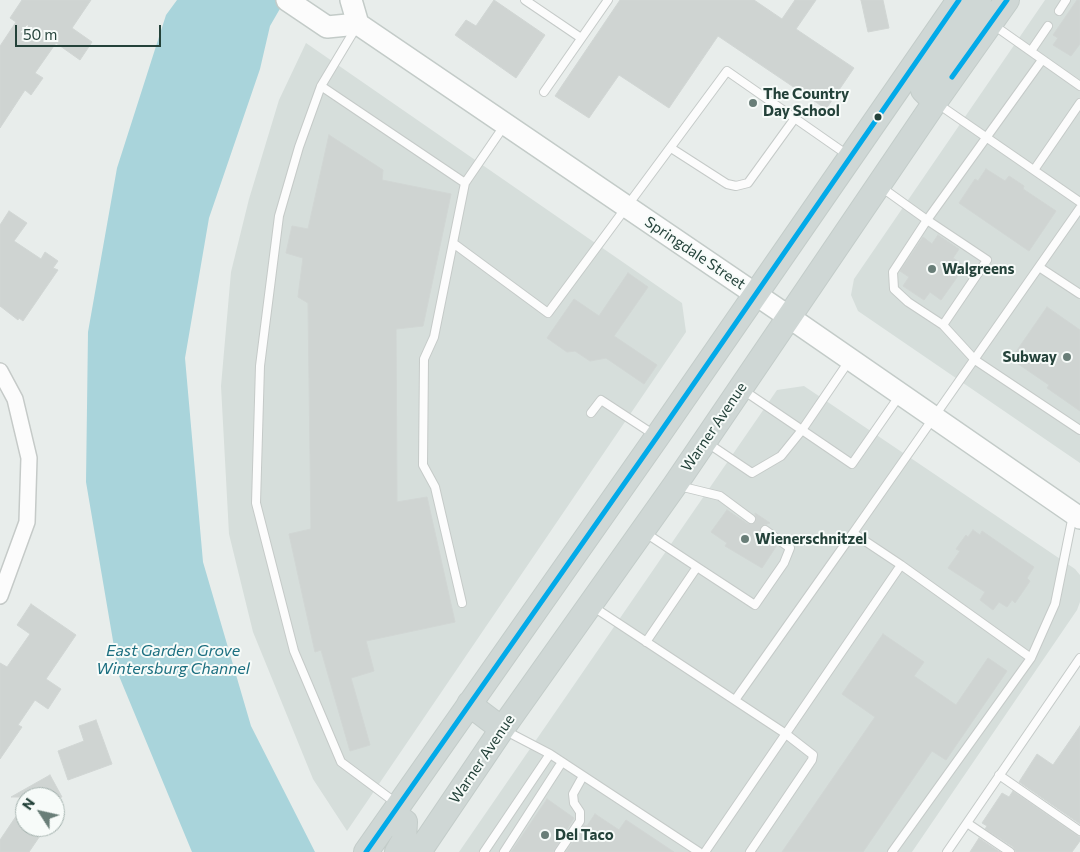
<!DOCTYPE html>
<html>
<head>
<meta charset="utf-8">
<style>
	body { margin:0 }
	#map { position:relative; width:1080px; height:852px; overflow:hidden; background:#e8edeb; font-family:Commissioner,sans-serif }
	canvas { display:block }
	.north { position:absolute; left:15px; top:787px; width:50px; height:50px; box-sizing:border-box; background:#f7fbf9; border:1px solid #a3b1ad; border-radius:50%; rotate:305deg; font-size:14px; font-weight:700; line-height:20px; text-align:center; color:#24423a }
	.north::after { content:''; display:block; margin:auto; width:18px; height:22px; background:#697e78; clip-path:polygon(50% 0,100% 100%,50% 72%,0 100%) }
	.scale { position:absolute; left:15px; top:25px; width:146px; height:22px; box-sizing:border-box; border:2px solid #24423a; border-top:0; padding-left:6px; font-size:15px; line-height:18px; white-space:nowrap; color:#24423a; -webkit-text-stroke:4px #f7fbf9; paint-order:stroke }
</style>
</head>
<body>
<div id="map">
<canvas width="1080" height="852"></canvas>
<div class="north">N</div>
<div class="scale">50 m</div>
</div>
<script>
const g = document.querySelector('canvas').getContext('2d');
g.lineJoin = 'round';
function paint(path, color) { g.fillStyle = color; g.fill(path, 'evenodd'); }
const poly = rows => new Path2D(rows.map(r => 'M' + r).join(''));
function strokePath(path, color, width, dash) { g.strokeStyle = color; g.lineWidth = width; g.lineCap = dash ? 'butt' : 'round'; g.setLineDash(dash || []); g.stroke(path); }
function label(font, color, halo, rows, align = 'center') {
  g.font = font + ' Commissioner,sans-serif'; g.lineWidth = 4; g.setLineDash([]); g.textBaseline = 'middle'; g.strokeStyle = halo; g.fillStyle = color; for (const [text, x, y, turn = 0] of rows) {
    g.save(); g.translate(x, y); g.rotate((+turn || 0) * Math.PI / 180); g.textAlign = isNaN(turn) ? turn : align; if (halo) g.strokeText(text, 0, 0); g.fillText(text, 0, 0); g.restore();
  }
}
paint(poly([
	[1045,0,1080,0,1080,463,858,311,851,295,854,279],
	[306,43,682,303,686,332,347,831,313,779,253,632,229,534,221,386,231,272,249,199,279,100],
	[804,386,1075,569,1080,575,1080,602,1077,610,912,852,459,852,777,390]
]), '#d6dedb');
paint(poly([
	[177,0,285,0,270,26,260,69,209,218,185,358,203,562,251,726,315,852,192,852,119,676,86,482,88,332,117,168,166,15]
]), '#a9d4db');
const building = poly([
	[22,0,91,0,72,28,92,42,80,60,56,43,35,73,43,78,31,95,25,90,0,128,0,46,16,22,10,18,22,0],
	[494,0,545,35,516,78,455,35,466,20,476,26,494,0],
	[620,0,754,0,782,19,795,0,816,0,796,29,854,68,826,109,718,36,669,108,619,75,589,118,555,96,620,0],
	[861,0,883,0,889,28,868,32,861,0],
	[1077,0,1080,0,1080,44,1071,56,1053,45,1058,38,1053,35,1077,0],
	[329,135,383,170,382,180,451,194,423,326,396,329,397,502,427,497,455,622,366,641,374,671,351,678,370,745,350,751,321,650,315,652,289,534,311,529,308,303,298,297,303,258,286,253,292,226,308,229,329,135],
	[986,169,1005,181,1009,176,1024,186,1023,189,1056,211,1029,251,959,203,975,179,978,181,986,169],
	[9,211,27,223,14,241,41,259,45,252,58,261,53,268,58,270,23,321,19,318,18,320,0,306,0,225,9,211],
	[938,235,959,249,953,258,965,266,941,300,930,292,924,300,903,286,909,277,900,271,923,237,932,244,938,235],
	[628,273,648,287,614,336,657,365,644,384,606,358,590,361,575,351,567,352,547,338,574,299,599,316,628,273],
	[1047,307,1080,330,1080,411,1047,388,1049,385,1011,359,1047,307],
	[727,510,748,524,756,522,755,513,770,523,761,526,760,532,777,545,762,568,725,546,727,543,711,532,727,510],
	[973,530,980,535,982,531,1034,567,1027,578,1030,581,1015,603,1012,600,1007,607,999,602,993,610,980,600,985,592,948,568,960,551,956,549,966,535,968,537,973,530],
	[31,604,76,635,46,679,61,689,48,709,35,700,18,725,22,727,0,759,0,663,7,667,30,634,17,625,31,604],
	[883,634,924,662,914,676,956,705,988,658,1007,671,946,760,932,751,863,852,782,852,875,717,842,694,883,634],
	[96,720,112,764,68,780,58,751,84,741,79,726,96,720],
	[1080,726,1080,824,1019,782,1037,754,1053,765,1080,726],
	[50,775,62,797,11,797,50,775],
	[1013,791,1080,837,1080,841,1072,852,1016,852,1013,847,985,829,987,826,982,823,1002,793,1009,797,1013,791],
	[547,799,574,818,553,852,511,852,547,799],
	[25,803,25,827,46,827,29,852,0,852,0,840,25,803],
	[595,814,619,830,626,820,674,852,566,852,584,825,587,826,595,814],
	[979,838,1000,852,970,852,979,838]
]);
paint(building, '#cfd4d2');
strokePath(building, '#d1d6d4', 1);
const lane = poly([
	[525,0,581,38],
	[1059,11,1066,0],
	[992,24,1080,86],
	[357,26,321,86,299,147,279,216,260,366,256,503,294,651,341,762,396,803],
	[1031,51,1048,26],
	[321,86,465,183],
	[544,92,608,0],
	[938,104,1080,202],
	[671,148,727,184,736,186,748,183,795,118],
	[1034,170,1080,103],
	[881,187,927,220,987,260,943,325,908,302,894,289,893,272,927,220,1042,60],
	[453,243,548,313,727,71,849,156],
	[1039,267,1080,294],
	[943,325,975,360,1080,430],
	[849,361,802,430,852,464,900,395],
	[591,413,601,400,656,436],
	[706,442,752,473,781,456,802,430,743,390],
	[679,486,720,496,751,519],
	[644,532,697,567,646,642],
	[697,567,755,605,784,563,790,548,765,530],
	[462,603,435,487,423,465,424,359,434,337,465,183,504,126],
	[592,606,786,734,813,755,812,760,750,852],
	[1031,658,901,565,853,533,1080,208],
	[735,700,853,533],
	[504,730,550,754,699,852],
	[999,775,1080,831],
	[967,823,1010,852],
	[484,852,550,754],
	[504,852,562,762],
	[559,852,580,821,580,812,574,803,573,794,583,776],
	[705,852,901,565],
	[892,852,1031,658,1055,604,1073,515],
	[947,852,1080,658]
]);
const street = poly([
	[0,371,15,399,29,458,27,522,0,596]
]);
const secondary = poly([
	[287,0,327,27,358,24],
	[351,0,358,24,789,317,1080,518]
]);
const primary = poly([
	[935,102,923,90,922,85,929,71,979,0],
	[469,704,502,729],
	[394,814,405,822,404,840,397,852],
	[366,852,657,437,959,0],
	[419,852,502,729,675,485,935,102,1007,0]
]);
strokePath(lane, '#c5cac8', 10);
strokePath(street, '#c5cac8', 18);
strokePath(secondary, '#c3cbc8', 24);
strokePath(primary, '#c3ccc9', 26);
strokePath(lane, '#fcfcfc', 8);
strokePath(street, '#fcfcfc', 15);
strokePath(secondary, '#fcfcfc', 21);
strokePath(primary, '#cfd7d5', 24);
strokePath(poly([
	[952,77,1007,0],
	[366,852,657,437,959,0]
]), '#02aae9', 5);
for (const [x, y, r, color] of [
	[753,103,5,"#697e78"],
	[878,117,4.5,"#24423a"],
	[932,269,5,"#697e78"],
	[1067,357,5,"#697e78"],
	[745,539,5,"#697e78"],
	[545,835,5,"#697e78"]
]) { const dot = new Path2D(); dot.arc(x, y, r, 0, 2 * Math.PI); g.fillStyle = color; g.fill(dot); strokePath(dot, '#f7fbf9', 2); }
label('bold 15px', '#24423a', '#f7fbf9', [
	["The Country",763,94],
	["Day School",763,111],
	["Walgreens",942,269],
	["Subway",1057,357,"right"],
	["Wienerschnitzel",755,539],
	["Del Taco",555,835]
], 'left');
label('15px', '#24423a', '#f7fbf9', [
	["Springdale Street",695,253,34],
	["Warner Avenue",714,427,-56],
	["Warner Avenue",482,759,-56]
]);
label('italic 16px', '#1c6f80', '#f7fbf9', [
	["East Garden Grove",173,651],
	["Wintersburg Channel",173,669]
]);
</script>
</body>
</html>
